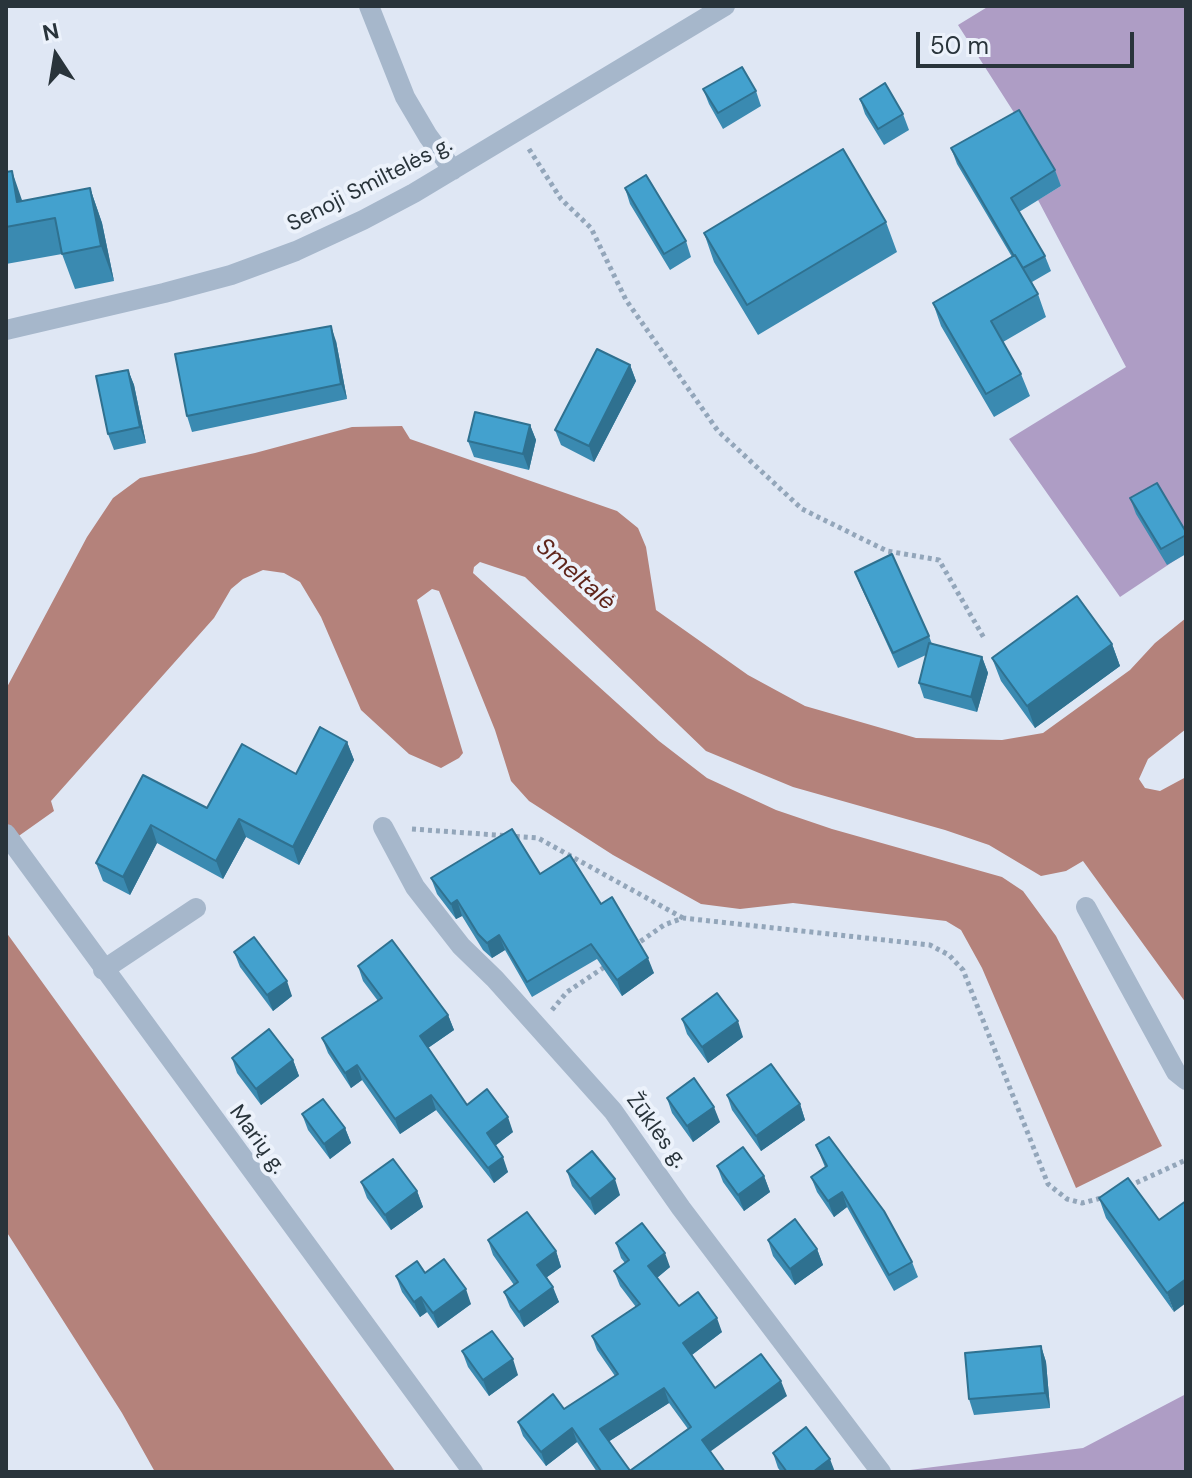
<!DOCTYPE html>
<html>
<head>
<meta charset="utf-8">
<style>
	body { margin:0 }
	#map { position:relative; width:1192px; height:1478px; overflow:hidden; background:#dfe7f4; font-family:"DM Sans",sans-serif }
	canvas { display:block }
	.frame { position:absolute; inset:0; border:8px solid #29343b; pointer-events:none }
	.north { position:absolute; left:16px; top:16px; width:80px; height:80px; -webkit-text-stroke:6px #ecf2fb; paint-order:stroke; rotate:348deg; font-size:22px; font-weight:700; line-height:32px; text-align:center; color:#29343b }
	.north::after { content:''; display:block; margin:auto; width:28px; height:36px; background:#29343b; clip-path:polygon(50% 0,100% 100%,50% 72%,0 100%) }
	.scale { position:absolute; left:916px; top:32px; width:218px; height:36px; box-sizing:border-box; border:4px solid #29343b; border-top:0; padding-left:10px; font-size:24px; line-height:28px; white-space:nowrap; color:#29343b; -webkit-text-stroke:6px #ecf2fb; paint-order:stroke }
</style>
</head>
<body>
<div id="map">
<canvas width="1192" height="1478"></canvas>
<div class="frame"></div>
<div class="north">N</div>
<div class="scale">50 m</div>
</div>
<script>
const g = document.querySelector('canvas').getContext('2d');
g.lineJoin = 'round';
function paint(path, color) { g.fillStyle = color; g.fill(path, 'evenodd'); }
const poly = rows => new Path2D(rows.map(r => 'M' + r).join(''));
function strokePath(path, color, width, dash) { g.strokeStyle = color; g.lineWidth = width; g.lineCap = dash ? 'butt' : 'round'; g.setLineDash(dash || []); g.stroke(path); }
function label(font, color, halo, rows, align = 'center') {
  g.font = font + ' "DM Sans",sans-serif'; g.lineWidth = 8; g.setLineDash([]); g.textBaseline = 'middle'; g.strokeStyle = halo; g.fillStyle = color; for (const [text, x, y, turn = 0] of rows) {
    g.save(); g.translate(x, y); g.rotate((+turn || 0) * Math.PI / 180); g.textAlign = isNaN(turn) ? turn : align; if (halo) g.strokeText(text, 0, 0); g.fillText(text, 0, 0); g.restore();
  }
}
paint(poly([
	[989,6,1186,6,1186,553,1120,597,1009,439,1126,367,1038,200,1061,186,958,25],
	[1186,1394,1186,1472,902,1471,1083,1448]
]), '#ae9dc5');
paint(poly([
	[402,426,410,439,617,511,638,528,646,547,656,610,748,675,805,706,916,738,1002,740,1043,733,1130,670,1155,643,1186,618,1186,729,1148,759,1139,779,1145,788,1160,791,1186,777,1186,1003,1083,861,1066,871,1041,876,989,845,945,830,793,787,706,751,525,577,480,562,474,567,473,573,659,741,707,778,776,810,832,829,1002,877,1023,891,1056,936,1162,1146,1076,1188,982,968,961,930,946,921,793,903,740,909,701,904,613,855,529,801,511,781,495,730,439,591,432,589,417,600,463,753,459,758,441,768,409,754,361,710,321,617,300,582,284,573,263,570,243,579,231,589,214,618,51,801,54,811,6,845,6,689,87,537,113,498,140,478,255,453,352,427],
	[6,932,396,1472,155,1472,122,1413,6,1231]
]), '#b4827b');
strokePath(poly([
	[529,149,561,199,591,228,626,300,718,431,802,509,887,551,939,560,984,638],
	[412,829,538,838,683,918],
	[634,946,664,925,683,918,930,945,949,955,963,970,1048,1184,1067,1199,1082,1203,1105,1197],
	[552,1010,567,992,606,966],
	[1129,1186,1186,1160]
]), '#93a6ba', 5, [4, 4]);
strokePath(poly([
	[369,6,405,97,428,136,453,170],
	[6,330,164,293,231,275,296,251,363,220,414,193,725,6],
	[383,827,415,887,461,946,495,979,613,1111,681,1208,881,1472],
	[6,834,473,1472],
	[1086,907,1176,1072,1186,1080],
	[103,970,196,908]
]), '#a6b7cb', 20);
paint(poly([
	[703,89,756,91,761,106,723,129,709,104],
	[860,99,903,114,909,130,884,145,865,114],
	[951,148,1055,170,1061,186,1019,212,1045,256,1051,271,1032,282,1038,294,1046,317,1003,342,1021,374,1030,396,994,417,941,326,933,303,1012,257,957,164],
	[6,172,22,201,90,188,102,223,114,281,75,289,62,254,6,264],
	[625,188,686,241,691,257,670,270,630,204],
	[886,222,897,252,758,335,714,262,704,233],
	[336,341,347,399,192,432,187,416],
	[630,365,636,381,594,462,561,445,555,430],
	[128,370,134,385,146,443,114,450,108,434],
	[530,425,536,440,529,470,474,457,468,441],
	[1130,498,1186,532,1186,554,1167,565,1136,514],
	[855,572,929,636,932,644,982,657,988,673,977,712,924,698,919,683,926,655,898,668,861,587],
	[1112,644,1120,666,1035,728,1001,681,992,658],
	[347,742,354,760,299,865,246,837,223,879,157,843,130,895,103,881,96,863,143,775,207,808,296,774],
	[540,874,654,973,622,996,597,959,532,997,505,950,492,958,483,950,462,916,456,919,437,894,431,878],
	[234,952,292,996,273,1011,240,967],
	[358,966,448,1015,454,1030,428,1048,467,1105,513,1132,495,1146,508,1172,494,1183,436,1110,400,1134,362,1080,351,1088,328,1053,322,1038,378,1001,363,981],
	[682,1019,743,1037,708,1063,687,1034],
	[232,1058,293,1060,299,1076,261,1105,237,1073],
	[727,1095,800,1104,805,1120,761,1151,732,1110],
	[667,1098,720,1122,693,1142,672,1113],
	[302,1114,345,1128,351,1143,330,1159,308,1130],
	[816,1145,912,1262,918,1277,894,1291,847,1207,834,1217,817,1192,811,1177,825,1167],
	[717,1166,764,1176,770,1192,744,1211,723,1182],
	[567,1171,620,1195,595,1215,572,1186],
	[1128,1178,1174,1312,1106,1218,1099,1198],
	[361,1182,417,1191,423,1207,391,1230,367,1198],
	[488,1240,556,1251,561,1267,547,1277,559,1302,524,1327,510,1307,504,1292,514,1285,493,1255],
	[768,1240,817,1249,823,1265,795,1285,773,1256],
	[616,1243,670,1267,657,1278,679,1306,722,1332,692,1355,715,1388,787,1396,688,1429,669,1403,609,1441,631,1472,597,1472,577,1442,546,1466,523,1436,518,1422,564,1409,615,1376,597,1350,592,1336,636,1307,620,1286,614,1271,625,1263,621,1258],
	[425,1273,471,1304,438,1328,427,1312,420,1317,402,1292,396,1276],
	[1041,1346,1046,1362,1050,1408,974,1415,969,1399],
	[462,1351,518,1375,489,1396,468,1367],
	[773,1453,835,1472,781,1472,778,1468]
]), '#3a8ab1');
paint(poly([
	[12,171,24,206,17,202],
	[90,188,102,223,114,281,101,246],
	[331,326,336,341,347,399,341,384],
	[630,365,636,381,594,462,589,446],
	[128,370,134,385,146,443,140,427],
	[530,425,536,440,529,470,523,454],
	[1112,644,1120,666,1035,728,1027,706],
	[982,657,988,673,977,712,971,697],
	[347,742,354,760,299,865,293,847],
	[239,819,246,837,223,879,216,861],
	[151,825,157,843,130,895,123,877],
	[457,900,462,916,456,919,451,904],
	[499,935,505,950,492,958,487,943],
	[648,958,654,973,622,996,617,980],
	[287,981,292,996,273,1011,267,995],
	[448,1015,454,1030,425,1050,420,1036],
	[738,1021,743,1037,708,1063,702,1047],
	[293,1060,299,1076,261,1105,256,1089],
	[357,1065,362,1080,351,1088,345,1073],
	[431,1095,436,1110,400,1134,395,1119],
	[800,1104,805,1120,761,1151,756,1136],
	[714,1107,720,1122,693,1142,687,1126],
	[508,1117,513,1132,492,1148,487,1133],
	[345,1128,351,1143,330,1159,324,1144],
	[503,1157,508,1172,494,1183,488,1168],
	[764,1176,770,1192,744,1211,738,1195],
	[615,1179,620,1195,595,1215,590,1199],
	[417,1191,423,1207,391,1230,385,1215],
	[842,1192,847,1207,834,1217,828,1201],
	[817,1249,823,1265,795,1285,790,1269],
	[556,1251,561,1267,543,1280,537,1265],
	[665,1253,670,1267,653,1281,648,1266],
	[1186,1279,1186,1303,1174,1312,1167,1293],
	[553,1287,559,1302,524,1327,519,1312],
	[466,1289,471,1304,438,1328,433,1313],
	[421,1297,427,1312,420,1317,414,1302],
	[717,1318,722,1332,689,1357,683,1343],
	[1041,1346,1046,1362,1050,1408,1045,1393],
	[513,1359,518,1375,489,1396,483,1380],
	[781,1381,787,1396,707,1454,702,1440],
	[664,1388,669,1403,605,1444,600,1429],
	[572,1428,577,1442,546,1466,541,1452],
	[830,1459,835,1472,813,1472]
]), '#2f7190');
const building = poly([
	[742,67,756,91,718,113,703,89,742,67],
	[885,83,903,114,878,129,860,99,885,83],
	[1019,110,1055,170,1011,198,1045,256,1023,268,1015,255,1014,256,951,148,1019,110],
	[843,149,886,222,747,305,704,233,843,149],
	[12,171,17,202,90,188,101,246,62,254,55,218,6,227,6,172,12,171],
	[646,175,686,241,664,254,625,188,646,175],
	[1015,255,1038,294,991,321,1021,374,986,394,933,303,1015,255],
	[331,326,341,384,187,416,175,354,331,326],
	[597,349,630,365,589,446,555,430,597,349],
	[128,370,140,427,108,434,96,376,128,370],
	[475,412,530,425,523,454,468,441,475,412],
	[1157,483,1186,532,1186,535,1161,549,1130,498,1157,483],
	[892,554,929,636,893,653,855,572,892,554],
	[1077,596,1112,644,1027,706,992,658,1077,596],
	[929,643,982,657,971,697,919,683,929,643],
	[320,727,347,742,293,847,239,819,216,861,151,825,123,877,96,863,143,775,207,808,242,744,296,774,320,727],
	[512,829,540,874,570,855,601,904,612,897,648,958,617,980,591,944,527,982,499,935,487,943,478,934,457,900,451,904,431,878,512,829],
	[254,937,287,981,267,995,234,952,254,937],
	[392,940,448,1015,420,1036,467,1105,487,1089,508,1117,487,1133,503,1157,488,1168,431,1095,395,1119,357,1065,345,1073,322,1038,382,998,358,966,392,940],
	[717,993,738,1021,702,1047,682,1019,717,993],
	[269,1029,293,1060,256,1089,232,1058,269,1029],
	[771,1064,800,1104,756,1136,727,1095,771,1064],
	[694,1078,714,1107,687,1126,667,1098,694,1078],
	[323,1099,345,1128,324,1144,302,1114,323,1099],
	[829,1137,884,1211,912,1262,889,1275,842,1192,828,1201,811,1177,827,1166,816,1145,829,1137],
	[743,1147,764,1176,738,1195,717,1166,743,1147],
	[592,1151,615,1179,590,1199,567,1171,592,1151],
	[393,1159,417,1191,385,1215,361,1182,393,1159],
	[1128,1178,1159,1220,1186,1201,1186,1279,1167,1293,1099,1198,1128,1178],
	[527,1212,556,1251,537,1265,553,1287,519,1312,504,1292,518,1282,488,1240,527,1212],
	[795,1219,817,1249,790,1269,768,1240,795,1219],
	[642,1223,665,1253,648,1266,679,1306,698,1292,717,1318,683,1343,715,1388,761,1354,781,1381,702,1440,725,1472,632,1472,631,1470,691,1427,664,1388,600,1429,631,1472,600,1472,601,1471,572,1428,541,1452,518,1422,553,1394,564,1409,618,1374,592,1336,640,1304,614,1271,629,1260,616,1243,642,1223],
	[444,1259,466,1289,433,1313,421,1297,414,1302,396,1276,417,1261,425,1273,444,1259],
	[492,1331,513,1359,483,1380,462,1351,492,1331],
	[1041,1346,1045,1393,969,1399,965,1353,1041,1346],
	[806,1427,830,1459,813,1472,787,1472,773,1453,806,1427]
]);
paint(building, '#43a1ce');
strokePath(building, '#2f7190', 2);
label('22px', '#29343b', '#ecf2fb', [
	["Senoji Smiltelės g.",370,185,-27],
	["Žūklės g.",656,1131,54],
	["Marių g.",257,1140,54]
]);
label('italic 24px', '#60251b', '#ecf2fb', [
	["Smeltalė",575,575,41]
]);
</script>
</body>
</html>
